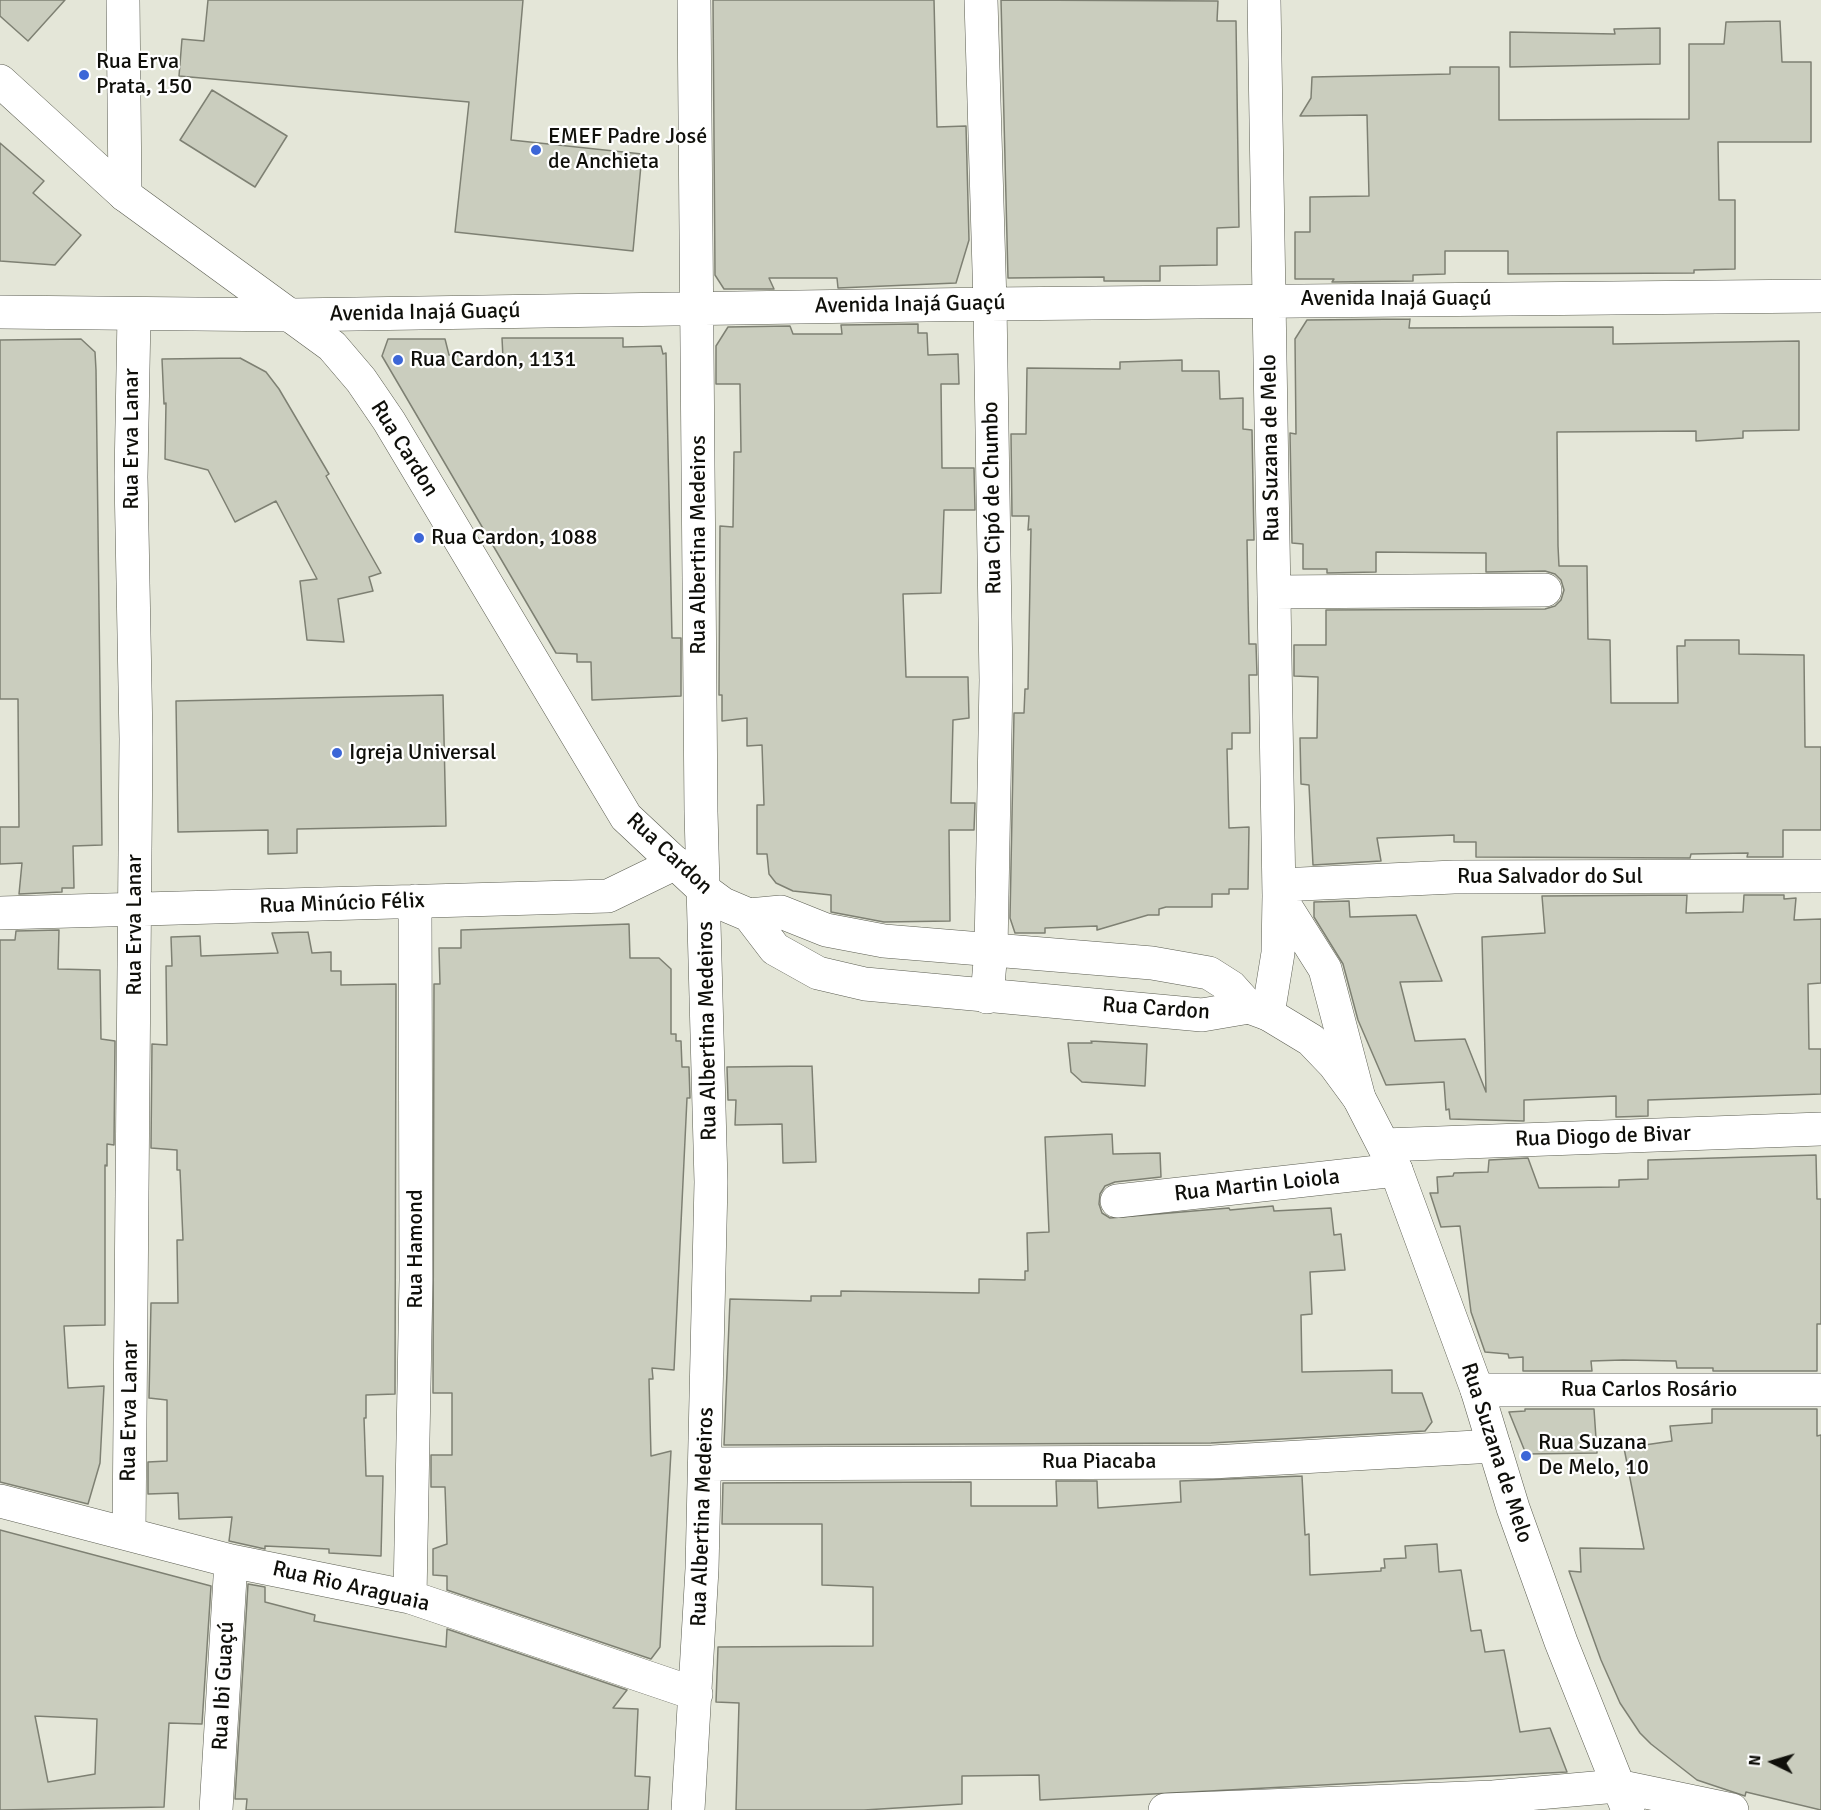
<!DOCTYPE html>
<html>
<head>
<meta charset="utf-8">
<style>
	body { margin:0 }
	#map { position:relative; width:1821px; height:1810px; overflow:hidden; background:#e4e6d8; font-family:Signika,sans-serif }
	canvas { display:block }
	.north { position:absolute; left:1743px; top:1732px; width:60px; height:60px; -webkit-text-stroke:4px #fff; paint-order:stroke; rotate:275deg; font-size:16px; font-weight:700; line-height:24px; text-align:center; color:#0f0f0a }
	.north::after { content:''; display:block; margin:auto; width:21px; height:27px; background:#0f0f0a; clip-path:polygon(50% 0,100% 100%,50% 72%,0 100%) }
</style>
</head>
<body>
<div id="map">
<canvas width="1821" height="1810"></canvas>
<div class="north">N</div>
</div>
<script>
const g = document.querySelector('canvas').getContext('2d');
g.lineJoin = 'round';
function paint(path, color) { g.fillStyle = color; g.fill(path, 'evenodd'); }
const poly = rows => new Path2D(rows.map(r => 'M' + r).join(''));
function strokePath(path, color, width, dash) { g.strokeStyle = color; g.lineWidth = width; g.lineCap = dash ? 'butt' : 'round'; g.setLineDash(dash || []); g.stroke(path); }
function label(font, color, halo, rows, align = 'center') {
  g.font = font + ' Signika,sans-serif'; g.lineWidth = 4.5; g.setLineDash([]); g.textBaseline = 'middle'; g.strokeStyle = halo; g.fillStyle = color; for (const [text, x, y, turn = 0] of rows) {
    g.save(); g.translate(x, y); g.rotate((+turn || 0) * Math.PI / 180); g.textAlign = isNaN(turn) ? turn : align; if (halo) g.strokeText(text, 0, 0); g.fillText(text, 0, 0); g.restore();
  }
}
const building = poly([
	[0,0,65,0,28,41,0,16,0,0],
	[208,0,523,0,511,140,642,154,633,251,455,232,469,102,179,76,182,39,204,41,208,0],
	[713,0,934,0,937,127,966,126,969,240,956,283,838,288,837,278,769,278,774,289,724,289,715,275,713,0],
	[1001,0,1218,1,1217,21,1236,21,1239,227,1217,228,1217,265,1160,266,1160,281,1104,281,1104,277,1008,278,1001,0],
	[1780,21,1782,62,1811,62,1811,142,1718,142,1719,200,1735,200,1735,269,1694,270,1694,273,1508,274,1508,251,1445,251,1445,274,1413,275,1413,281,1332,282,1334,279,1295,279,1295,232,1310,232,1310,197,1369,196,1367,115,1300,116,1311,98,1312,77,1450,74,1450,67,1499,67,1499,120,1689,119,1689,44,1724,44,1726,22,1780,21],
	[1660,28,1660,64,1510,67,1510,32,1615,34,1614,29,1660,28],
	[212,90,287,136,255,187,180,140,212,90],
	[0,143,44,181,33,193,81,235,55,265,0,261,0,143],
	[1410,319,1409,328,1613,327,1613,344,1799,341,1799,430,1743,431,1743,438,1696,441,1696,431,1557,432,1558,546,1559,566,1587,566,1588,639,1610,640,1611,703,1678,703,1677,646,1685,646,1685,640,1739,640,1739,654,1804,655,1805,747,1821,747,1821,830,1783,830,1783,857,1747,857,1748,853,1691,854,1690,858,1476,857,1476,842,1454,842,1454,835,1377,838,1381,861,1313,865,1309,785,1301,784,1300,738,1317,738,1318,677,1294,676,1294,645,1326,645,1326,610,1545,609,1555,606,1561,600,1564,590,1561,580,1555,574,1545,571,1486,572,1486,553,1376,552,1376,572,1327,573,1327,569,1303,569,1303,544,1292,543,1290,433,1296,434,1295,339,1307,320,1410,319],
	[918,324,918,333,927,333,928,355,958,354,959,384,941,384,942,468,974,468,975,510,944,510,941,593,903,594,906,677,968,677,969,718,953,720,951,803,975,803,974,830,949,830,950,921,884,922,831,912,831,895,793,891,776,883,769,874,767,854,757,854,757,805,764,805,762,745,747,746,747,718,722,721,722,695,719,695,720,526,733,527,734,452,741,452,740,384,716,384,716,346,728,327,790,326,793,334,842,334,841,325,918,324],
	[502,338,623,338,623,347,661,346,663,354,666,353,672,638,681,638,681,696,592,700,591,662,577,662,577,654,556,653,382,356,388,339,445,339,449,355,503,358,502,338],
	[81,339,95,352,96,370,102,845,73,846,74,888,62,888,62,892,19,894,22,863,0,864,0,827,19,827,18,699,0,699,0,340,81,339],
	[240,358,266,372,279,389,329,474,326,476,381,573,369,577,373,591,338,599,344,642,307,640,300,581,317,579,276,501,235,522,208,470,165,459,166,403,164,404,162,359,240,358],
	[1182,360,1182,371,1219,371,1220,399,1243,398,1243,429,1252,430,1254,540,1247,540,1248,597,1249,644,1256,644,1257,675,1249,675,1250,733,1232,733,1232,749,1227,749,1229,828,1249,827,1248,889,1229,889,1229,894,1212,894,1212,907,1166,907,1159,909,1159,915,1148,915,1097,930,1097,926,1045,928,1045,933,1015,933,1010,918,1014,713,1024,713,1025,689,1028,689,1031,529,1028,530,1029,516,1012,516,1011,434,1026,434,1027,368,1120,369,1120,362,1182,360],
	[443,695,446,826,297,829,297,853,268,854,268,830,178,832,176,701,443,695],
	[1687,895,1686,913,1743,912,1744,895,1784,895,1784,899,1796,898,1794,920,1821,919,1821,983,1808,984,1809,1049,1821,1049,1821,1094,1648,1100,1648,1116,1616,1117,1616,1096,1524,1100,1524,1121,1450,1119,1449,1109,1446,1110,1444,1082,1386,1085,1358,1020,1343,964,1314,917,1314,902,1349,901,1350,917,1416,915,1442,981,1400,982,1415,1041,1465,1039,1486,1092,1482,937,1545,933,1542,896,1687,895],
	[629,924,630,958,659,958,671,969,671,1034,676,1034,676,1041,681,1041,682,1067,689,1067,690,1098,687,1098,674,1370,652,1368,653,1379,649,1379,651,1456,671,1451,660,1647,651,1659,447,1590,447,1576,433,1575,433,1549,447,1544,445,1487,431,1487,431,1455,452,1455,452,1393,433,1393,434,984,440,984,439,948,461,948,461,930,629,924],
	[59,930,58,969,100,970,101,1039,115,1041,114,1145,107,1144,107,1166,105,1165,105,1325,64,1326,68,1388,104,1386,100,1463,88,1504,0,1482,0,940,15,940,16,931,59,930],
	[308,932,312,953,331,952,331,971,341,971,341,985,396,984,395,1394,366,1395,366,1418,364,1418,366,1476,383,1476,381,1556,329,1553,329,1549,265,1546,265,1549,229,1541,232,1517,179,1519,178,1493,148,1494,148,1462,167,1461,167,1400,149,1398,151,1303,178,1303,177,1240,183,1240,180,1170,177,1170,177,1150,151,1148,152,1044,167,1045,166,966,172,966,171,937,200,936,201,956,278,953,272,933,308,932],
	[1091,1041,1147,1044,1145,1086,1082,1082,1071,1072,1068,1043,1092,1043,1091,1041],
	[812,1066,816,1162,783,1163,782,1124,735,1125,736,1100,728,1100,727,1067,812,1066],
	[1112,1134,1113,1154,1160,1153,1161,1177,1115,1182,1105,1186,1100,1194,1099,1204,1102,1213,1110,1218,1229,1208,1230,1210,1273,1206,1274,1211,1331,1208,1334,1235,1341,1234,1345,1270,1310,1272,1312,1314,1301,1315,1302,1372,1392,1370,1392,1393,1422,1393,1432,1422,1425,1431,1211,1443,724,1445,730,1299,811,1301,811,1296,841,1296,841,1291,979,1293,979,1279,1025,1280,1025,1271,1028,1271,1027,1233,1049,1232,1045,1137,1112,1134],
	[1816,1155,1817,1199,1821,1199,1821,1324,1817,1324,1817,1371,1713,1371,1713,1368,1677,1368,1676,1361,1623,1360,1591,1361,1592,1371,1523,1371,1523,1357,1509,1358,1508,1354,1485,1352,1471,1312,1460,1226,1441,1227,1430,1193,1438,1193,1437,1177,1453,1176,1454,1173,1488,1172,1489,1160,1528,1158,1539,1188,1619,1187,1619,1180,1648,1179,1648,1160,1816,1155],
	[1525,1409,1594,1409,1597,1453,1526,1454,1509,1412,1525,1411,1525,1409],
	[1712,1409,1817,1409,1817,1436,1821,1435,1821,1810,1746,1792,1745,1796,1697,1780,1651,1744,1640,1733,1620,1703,1601,1660,1569,1571,1581,1572,1580,1548,1644,1549,1624,1448,1672,1441,1670,1426,1712,1423,1712,1409],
	[1302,1476,1305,1535,1309,1534,1310,1575,1381,1571,1381,1568,1385,1568,1384,1559,1406,1558,1405,1546,1437,1544,1439,1572,1461,1570,1471,1631,1481,1630,1485,1652,1504,1650,1520,1732,1550,1728,1567,1772,1040,1800,1039,1775,962,1776,962,1804,864,1810,736,1810,739,1703,716,1702,718,1647,873,1646,873,1587,822,1585,822,1524,722,1524,723,1483,971,1482,971,1506,1057,1506,1056,1481,1097,1481,1098,1508,1181,1502,1180,1481,1302,1476],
	[0,1530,211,1586,202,1724,169,1723,164,1807,0,1810,0,1530],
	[35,1716,97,1719,95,1774,48,1782,35,1716],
	[248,1584,265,1587,265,1602,315,1615,314,1621,446,1647,447,1629,627,1690,613,1708,638,1709,635,1776,650,1777,648,1810,246,1810,247,1799,235,1799,248,1584]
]);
paint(building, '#cacdbe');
strokePath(building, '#7e8073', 1.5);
const minor = poly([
	[123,0,125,195],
	[981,0,990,304,996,680,991,950,987,997],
	[1264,0,1279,896,1278,953,1268,1014],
	[0,312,293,315,990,304,1821,296],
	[1274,592,1545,590],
	[1279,885,1454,877,1821,876],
	[1279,896,1325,969,1359,1098],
	[0,913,608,896,676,863],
	[1384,1145,1821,1129],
	[1117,1201,1396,1170],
	[1477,1390,1821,1390],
	[705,1464,1212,1462,1494,1446],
	[0,1501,231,1561,410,1597,696,1694],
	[129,1534,136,739,131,477,134,315],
	[410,1597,416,1280,415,901],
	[216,1810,231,1561],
	[688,1810,702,1569,711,1182,701,812,694,0],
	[1165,1810,1493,1797,1617,1786]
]);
const tertiary = poly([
	[0,81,125,195,332,346,361,380,389,421,626,817,704,890,723,904,749,915,775,949,818,973,865,984,1202,1015,1249,1007],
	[749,915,781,912,826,930,884,941,1152,963,1209,973,1231,987,1249,1007,1268,1014,1311,1040,1334,1064,1359,1098,1396,1170,1477,1390,1513,1508,1561,1642,1628,1810],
	[1617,1786,1732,1810]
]);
strokePath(minor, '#5b5d51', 34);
strokePath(tertiary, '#5b5d51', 34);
strokePath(minor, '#fff', 33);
strokePath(tertiary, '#fff', 33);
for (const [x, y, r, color] of [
	[84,75,6,"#3c66d7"],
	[536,150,6,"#3c66d7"],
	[398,360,6,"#3c66d7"],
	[419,538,6,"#3c66d7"],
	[337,753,6,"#3c66d7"],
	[1526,1456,6,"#3c66d7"]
]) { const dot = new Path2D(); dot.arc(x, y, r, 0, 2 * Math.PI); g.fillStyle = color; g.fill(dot); strokePath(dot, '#fff', 2); }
label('22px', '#0f0f0a', '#fff', [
	["Rua Erva",96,62],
	["Prata, 150",96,87],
	["EMEF Padre José",548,137],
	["de Anchieta",548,162],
	["Rua Cardon, 1131",410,360],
	["Rua Cardon, 1088",431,538],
	["Igreja Universal",349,753],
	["Rua Suzana",1538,1443],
	["De Melo, 10",1538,1468]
], 'left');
label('22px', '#0f0f0a', '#fff', [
	["Avenida Inajá Guaçú",1396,299],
	["Avenida Inajá Guaçú",910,305,-1],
	["Avenida Inajá Guaçú",425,313,-1],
	["Rua Erva Lanar",132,439,-90],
	["Rua Suzana de Melo",1271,448,-91],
	["Rua Cardon",404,449,58],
	["Rua Cipó de Chumbo",993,498,-91],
	["Rua Albertina Medeiros",699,545,-90],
	["Rua Cardon",669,854,43],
	["Rua Salvador do Sul",1550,877],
	["Rua Minúcio Félix",342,904,-2],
	["Rua Erva Lanar",135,925,-90],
	["Rua Cardon",1156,1009,4],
	["Rua Albertina Medeiros",708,1031,-91],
	["Rua Diogo de Bivar",1603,1137,-2],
	["Rua Martin Loiola",1257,1186,-6],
	["Rua Hamond",416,1249,-90],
	["Rua Carlos Rosário",1649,1390],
	["Rua Erva Lanar",130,1411,-89],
	["Rua Suzana de Melo",1496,1453,72],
	["Rua Piacaba",1099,1462],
	["Rua Albertina Medeiros",703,1517,-88],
	["Rua Rio Araguaia",351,1587,13],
	["Rua Ibi Guaçú",224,1686,-87]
]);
</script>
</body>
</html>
